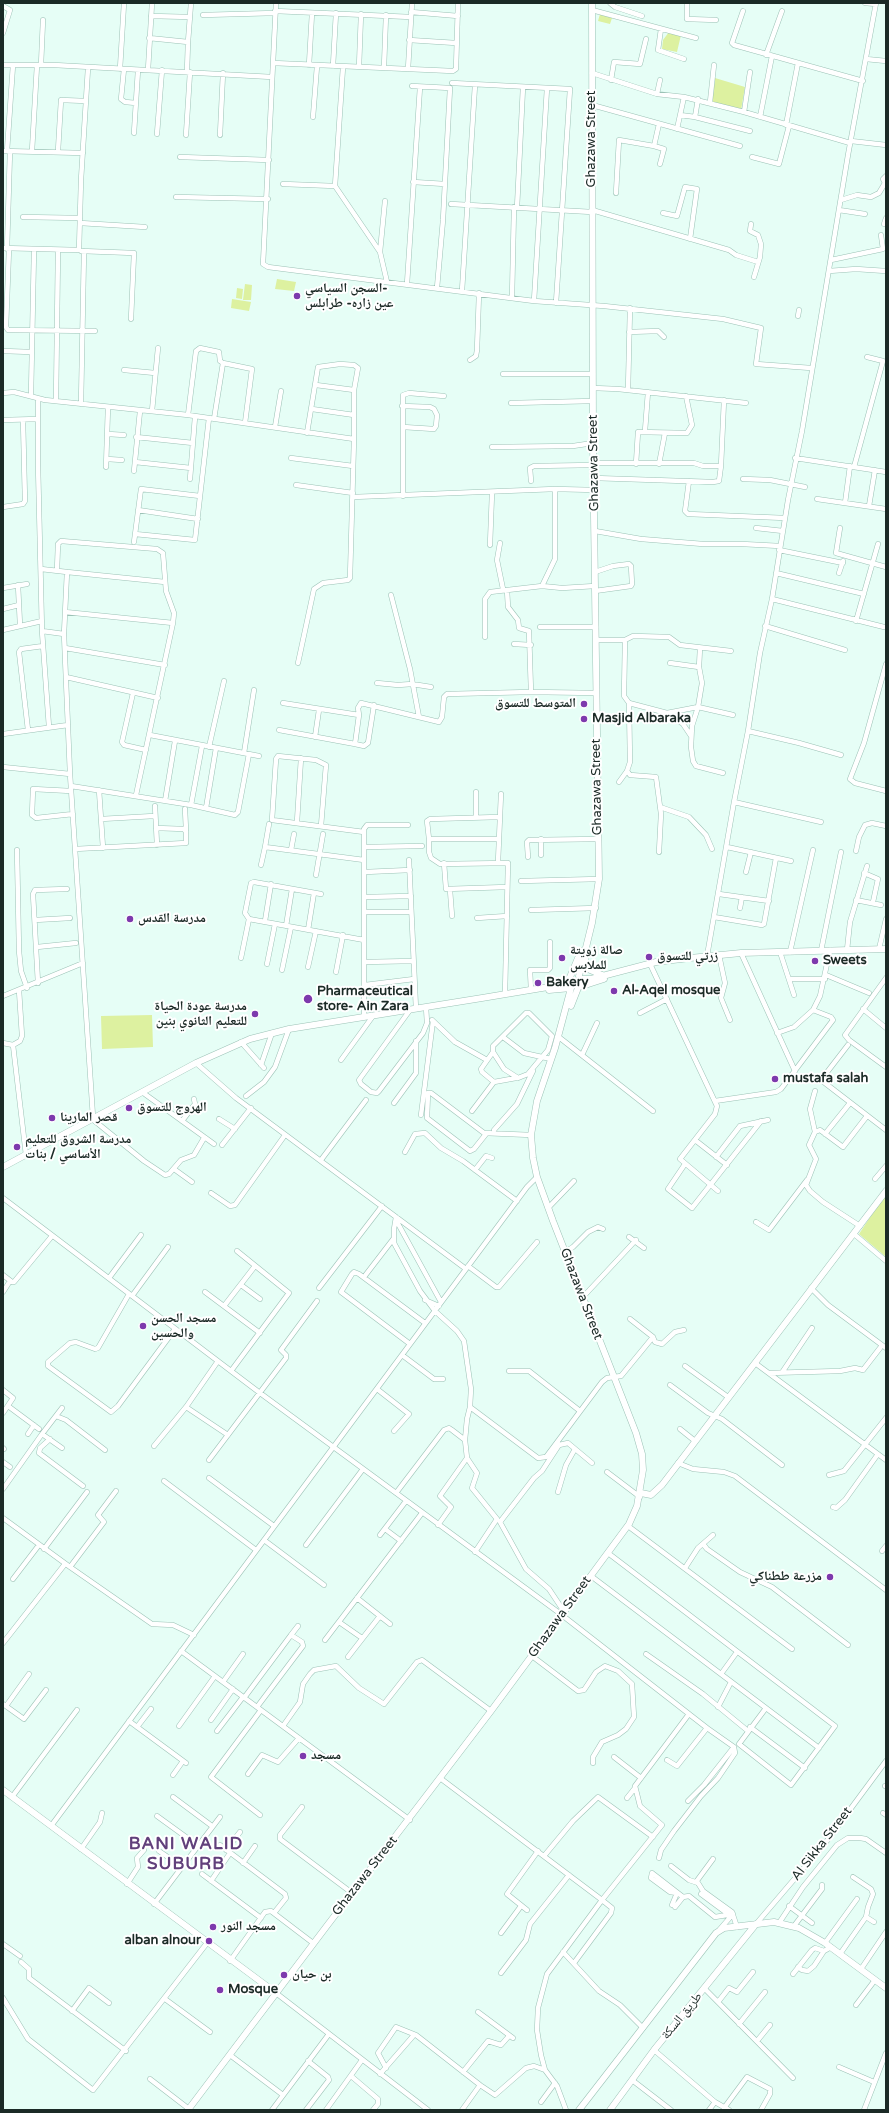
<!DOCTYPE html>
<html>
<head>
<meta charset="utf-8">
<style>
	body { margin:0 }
	#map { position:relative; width:889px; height:2113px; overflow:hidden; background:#e6fef6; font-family:"Varela Round",sans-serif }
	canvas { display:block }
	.frame { position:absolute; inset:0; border:4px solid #1b2a26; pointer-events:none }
</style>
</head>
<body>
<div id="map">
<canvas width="889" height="2113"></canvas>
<div class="frame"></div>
</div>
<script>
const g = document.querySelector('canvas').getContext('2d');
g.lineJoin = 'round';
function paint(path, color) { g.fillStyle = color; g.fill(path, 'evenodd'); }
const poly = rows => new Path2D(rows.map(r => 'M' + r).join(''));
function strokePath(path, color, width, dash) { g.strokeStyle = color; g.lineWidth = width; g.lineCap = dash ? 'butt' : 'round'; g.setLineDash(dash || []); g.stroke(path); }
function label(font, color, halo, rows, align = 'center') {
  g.font = font + ' "Varela Round","Noto Naskh Arabic",sans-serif'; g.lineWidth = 4; g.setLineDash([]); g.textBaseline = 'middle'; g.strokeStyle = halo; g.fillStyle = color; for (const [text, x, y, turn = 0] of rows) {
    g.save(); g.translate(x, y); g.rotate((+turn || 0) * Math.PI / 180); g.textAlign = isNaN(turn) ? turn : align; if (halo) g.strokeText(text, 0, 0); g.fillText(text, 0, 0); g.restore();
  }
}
paint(poly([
	[600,14,612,18,610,24,598,21],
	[669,32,681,35,677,52,662,49,663,40],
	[715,78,745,87,741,110,712,103],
	[277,279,296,282,294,291,275,289],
	[245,284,252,285,251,300,243,300],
	[237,288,243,289,242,299,236,298],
	[232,299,251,302,249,311,231,308],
	[152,1015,153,1047,102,1049,101,1016],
	[886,1193,886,1257,859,1234]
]), '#ddf1a0');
const minor = poly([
	[276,3,263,264,268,267,534,301,604,306,723,319,761,328,756,364,811,368],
	[610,3,615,7,642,16],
	[687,3,687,19,716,20],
	[865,3,876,4],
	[3,6,10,10,3,33],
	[592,10,696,38],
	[275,11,411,17],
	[743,11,732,43,734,45,863,81],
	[411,12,458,16],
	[203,15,275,13],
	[151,16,190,17],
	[661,29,658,50,684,59],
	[149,38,188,42,191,3],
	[409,40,456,43],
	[766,55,782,11],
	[866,59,886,61],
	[273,63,453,71,456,69,458,3],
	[3,65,54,65,272,77],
	[41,65,43,20],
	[309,65,312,13],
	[333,66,336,13],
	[343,67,335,186,380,252,387,282],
	[359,67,361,14],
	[384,67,386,15],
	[120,69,124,3],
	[124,69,121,99,125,102,136,103],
	[408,69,412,3],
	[148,70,152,3],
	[187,71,188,42],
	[592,73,657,94,684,97,677,129],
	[611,80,614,62,640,64,646,39],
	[452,83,570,89,556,303],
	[412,86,450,88,443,220,437,288],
	[657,94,660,80],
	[684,97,744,112,850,143],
	[698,99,695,117,750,131],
	[710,102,714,65],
	[592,105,740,146],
	[744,112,750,72],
	[680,115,695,117],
	[313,117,317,66],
	[760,117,772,56],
	[659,124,654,146,664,149,660,164],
	[786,125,798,63],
	[134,133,138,70],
	[157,134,162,70],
	[186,135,190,72],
	[220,135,223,73],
	[851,141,886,145],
	[3,151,83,153],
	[7,151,13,65],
	[32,151,37,65],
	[58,151,61,100,86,101],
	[180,157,269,160],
	[752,157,779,164,789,126],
	[413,182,445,184],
	[283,184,335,186],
	[616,193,619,140,654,146],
	[176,197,268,199],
	[841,200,857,195,871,197,879,193,885,183,883,179,886,176],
	[451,204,592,212],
	[517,208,523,87],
	[592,210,729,250,736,255,758,262],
	[839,210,865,214],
	[663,213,677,216,685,187,697,189,690,239],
	[23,217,80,218],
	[80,223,145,227],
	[751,224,750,231,758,235,761,244,760,257,754,277],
	[884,224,886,218],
	[3,248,79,250,81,180,88,68],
	[7,249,10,151],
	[9,249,6,327,8,330,95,331],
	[81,251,134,253,131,319],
	[380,252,385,201],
	[831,260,883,249,881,235],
	[829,271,856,269,886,271],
	[407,284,420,87],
	[462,291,475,85],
	[512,298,514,207],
	[534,301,547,88],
	[798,316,799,310],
	[629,332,658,331,664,337],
	[3,351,31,352],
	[470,360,476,356,477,350,479,293],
	[124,370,155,373],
	[503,374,593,374],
	[316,385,354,390],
	[593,388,618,389,746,403],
	[628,390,630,308],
	[3,393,14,392,45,400,188,415,354,439,350,578,348,580,323,583,314,589,298,663],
	[31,395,34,250],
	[38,399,38,465,42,631,49,727],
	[56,401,58,251],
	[511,403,593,401],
	[81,404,84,251],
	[402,406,430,407,434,409,437,415,436,426,434,429,403,427],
	[312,409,354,415],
	[152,411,158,348],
	[188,415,196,351,200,348,219,352,220,361,223,363,252,369,245,423],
	[214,419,223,363],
	[3,420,38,419],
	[275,427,281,391],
	[645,431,648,392],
	[307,433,318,367,340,364,354,365,358,368,354,390,354,439],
	[108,434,124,435],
	[136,437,193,443],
	[492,447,573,446,593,443],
	[291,458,353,466],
	[795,458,886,472],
	[107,459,122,460],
	[135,462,191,468],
	[594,463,694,463,703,466,721,466,724,400],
	[636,464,638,432,687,433,692,425,686,396],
	[659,464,665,433],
	[106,467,108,407],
	[854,467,883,361,867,357],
	[134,471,140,411],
	[594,478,713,482,719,481,721,466],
	[190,479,195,417],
	[743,479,770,480,805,487],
	[531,481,530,468,534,466,594,465],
	[689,481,685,511,688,514,785,518],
	[296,485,353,493],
	[403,496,403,395,409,393,444,396],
	[353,497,555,489,595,490],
	[817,499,886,509],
	[845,503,850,466],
	[869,506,875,470],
	[3,507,23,504,25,501,23,420],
	[138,510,198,519],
	[756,528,783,531],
	[840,528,836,553,886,567],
	[595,531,641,539,703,544,742,544,780,546],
	[135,534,195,540,209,418],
	[134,542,141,489,200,496],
	[500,543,497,560,503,589],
	[490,545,492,493],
	[779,550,843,563],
	[41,569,67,572,64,634,70,774,93,1117],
	[57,570,58,544,61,541,157,549,163,553,166,591,174,613,173,623,136,795],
	[67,572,165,582],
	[776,573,864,594],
	[839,573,843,561],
	[18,585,20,625],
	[542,586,555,559,555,489],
	[3,588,27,584],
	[507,590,508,607,518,620,519,628,529,631,531,692],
	[595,591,631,586,632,584,631,566,629,564,613,566,595,572],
	[391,595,410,669,419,717],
	[772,599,884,627],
	[3,609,19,605],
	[65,612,173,623],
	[856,621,878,544],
	[765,626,845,650],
	[540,627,596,627],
	[3,630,42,621],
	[42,631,64,634],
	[485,637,485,599,490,592,542,586,562,588,595,586],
	[596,640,625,640,633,636,669,637,680,645,731,651],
	[514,644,531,645],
	[65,648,165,665],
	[700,648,699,667,702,683,698,707,692,726,691,747,693,761,696,766,723,773],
	[670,663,699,667],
	[886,664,864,743,850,779,855,783,886,791],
	[66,677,158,698],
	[377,683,398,685,412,684,431,687],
	[133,693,122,742,124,745,146,750],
	[283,703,359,715],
	[629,703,667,713,698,707,733,715],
	[667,713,683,724,691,736],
	[28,730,19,652,21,649,43,646],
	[279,730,355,744,359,715,358,708,361,703,439,722,442,717,444,697,447,694,531,692,596,693],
	[748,731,799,743,841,755],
	[3,734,68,725],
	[150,735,259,756],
	[315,737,319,710],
	[355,744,364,746,368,743,374,705],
	[209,747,224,681],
	[244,753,254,690],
	[3,767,70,774],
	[627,771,630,775,656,777,661,814,659,852],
	[619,782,627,771,630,762,629,703,624,696,625,640],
	[71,786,191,805,235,815,238,812,249,754],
	[99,790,103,848],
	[71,791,33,789,32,815,36,818,73,814],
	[165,801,175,741],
	[734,802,821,822],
	[191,805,202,746],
	[155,806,157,845],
	[660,807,689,817,706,835,712,849],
	[206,808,216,748],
	[185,809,186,830],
	[476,817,476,792],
	[101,819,154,816],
	[297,822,301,758],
	[269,824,265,847,364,860],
	[321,826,326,765,316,760,278,756,276,759,272,820,364,832],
	[429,839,429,852,431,858,440,864,508,863,505,994],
	[499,839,429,839,427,821,430,819,499,817],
	[364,847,422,846],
	[727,847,791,861],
	[75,849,186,843,186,832,184,829,156,828],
	[17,850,19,951,21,971,27,988],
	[291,850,294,834],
	[856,851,859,837,865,825,872,823,886,826],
	[541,855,541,839],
	[528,857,527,842,529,840,599,839],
	[409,860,416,1009],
	[498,862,501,794],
	[444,863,446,889,507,887],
	[261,865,265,847],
	[365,872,410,870],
	[746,872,751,852],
	[864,873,878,879,873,902],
	[316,875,323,834],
	[521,881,599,879],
	[450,890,452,916],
	[719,894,769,901],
	[365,897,411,896],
	[856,900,881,905],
	[740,908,742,897],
	[531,910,596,908],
	[366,912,411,912],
	[714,917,762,925,764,924,776,858],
	[477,918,507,916],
	[249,919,245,913,251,883,254,882,321,894],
	[35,920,70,918],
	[265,921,271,884],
	[286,926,292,889],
	[308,930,314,893],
	[37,947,76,943],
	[879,949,886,919],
	[847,950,850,922,867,866],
	[821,951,841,852],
	[780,952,794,995],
	[790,952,813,850],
	[741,953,795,1071],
	[719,955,725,983,721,998,730,1020],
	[707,956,734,802,748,731,760,653,772,599,788,500,802,431,848,155,876,3],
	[241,958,249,919,364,940],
	[365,962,413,961],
	[267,964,275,924],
	[651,966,717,1106,715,1114,680,1159,718,1191],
	[308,967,316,931],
	[282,970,291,927],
	[336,972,343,935],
	[826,975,869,993],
	[886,978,845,1035,849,1040,886,1067],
	[789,979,825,979],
	[38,983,33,894,35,890,67,889],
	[365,985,414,979],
	[531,990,530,970,548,970,550,968,550,942],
	[3,996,83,963],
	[863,1009,886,1028],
	[410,1010,359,1080,361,1084,371,1092,377,1093,379,1091,423,1033,427,1023,426,1007],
	[526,1013,529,1013,552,1036,548,1050,528,1074,518,1078,504,1069,493,1052,493,1046,526,1013],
	[640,1013,667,999],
	[364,1017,364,829,367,825,408,825],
	[432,1020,455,1042,487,1060],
	[777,1033,794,1027,813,1010,820,996,830,950],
	[503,1037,524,1053,551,1059],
	[560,1038,653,1111],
	[241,1042,264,1068],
	[3,1043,13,1045,20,1041,22,1036,19,990],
	[13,1045,26,1155],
	[848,1045,821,1080,886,1130],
	[493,1052,481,1069,482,1072,494,1082,516,1078],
	[582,1055,597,1023],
	[341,1060,373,1016],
	[196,1063,236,1098,466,1269],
	[261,1065,272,1033],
	[142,1092,214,1144],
	[246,1096,264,1082,275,1067,289,1029],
	[715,1101,776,1092,781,1089,833,1020,831,1017,813,1010],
	[394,1103,416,1073,416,1041],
	[472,1111,494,1082],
	[421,1115,433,1021],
	[91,1118,144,1161,165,1175,169,1174,181,1160,194,1155,204,1138],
	[219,1119,235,1129],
	[182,1121,195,1104,194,1099],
	[494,1130,517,1104,533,1071],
	[815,1132,810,1109,815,1091],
	[486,1134,474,1149,470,1151,427,1118,428,1093,431,1093,484,1133,531,1135],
	[825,1134,850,1103],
	[695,1140,727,1165],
	[222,1145,251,1108],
	[405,1152,415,1134,425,1133,441,1148,463,1161,517,1201],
	[716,1157,740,1126,768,1120],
	[321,1160,366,1100],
	[685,1164,668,1189,692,1208,761,1121],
	[174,1169,192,1182],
	[475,1170,486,1156,492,1158],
	[875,1179,886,1166],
	[211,1193,230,1206,235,1205,285,1135],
	[3,1198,260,1393,558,1612,707,1728,734,1747,735,1753,718,1778,701,1796,674,1831,661,1850,659,1858],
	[548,1208,574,1181],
	[396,1217,394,1229,394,1243,420,1291,435,1311,457,1331,464,1341,471,1389,470,1407],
	[396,1220,441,1302],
	[756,1222,769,1230,807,1180],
	[860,1226,823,1202,810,1191,806,1185,816,1159,809,1145,815,1132,820,1130,843,1147,867,1116],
	[854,1234,886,1261],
	[629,1237,644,1248],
	[565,1252,573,1247,588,1232,598,1227,603,1229],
	[468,1266,496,1287,499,1287,537,1242],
	[3,1275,12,1282,14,1282,52,1236],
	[364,1277,394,1238],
	[109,1278,141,1235],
	[241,1285,260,1299],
	[319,1288,382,1206],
	[811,1288,828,1305,886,1348],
	[3,1292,10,1281],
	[205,1292,260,1333],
	[129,1294,98,1348,95,1349,76,1342,70,1343,48,1362,48,1366,111,1412,118,1406,175,1329],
	[132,1296,168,1247],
	[582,1298,636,1240],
	[425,1300,439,1306],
	[224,1306,255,1266],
	[630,1319,653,1337],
	[410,1344,341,1292,352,1274,354,1272,359,1274,425,1323],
	[402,1355,434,1379,443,1379],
	[755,1363,886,1460],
	[685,1366,728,1397],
	[231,1371,289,1293,237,1251],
	[509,1371,529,1371,580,1411],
	[783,1371,812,1328],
	[769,1373,840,1371,855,1368,863,1370,880,1348],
	[670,1385,708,1413,722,1419,782,1465],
	[377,1389,409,1414,394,1431],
	[3,1390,13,1398,3,1413],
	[8,1406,39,1429],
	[186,1407,228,1435],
	[56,1416,66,1420,105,1450],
	[680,1429,695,1441],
	[28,1434,34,1425],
	[42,1434,62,1408],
	[50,1439,40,1448,39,1453,83,1486],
	[465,1440,467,1419,470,1407,538,1458,546,1457,602,1382,607,1378,621,1376,653,1337,655,1342,662,1344,675,1332,684,1330],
	[154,1446,186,1407,218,1361],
	[3,1448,4,1449],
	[209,1460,286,1358,286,1355,281,1350,317,1301],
	[3,1462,10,1467],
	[678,1463,693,1469,724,1472,735,1476,886,1590],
	[607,1472,640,1497],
	[829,1475,844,1471,886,1418],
	[209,1478,274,1526],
	[164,1481,256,1550],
	[3,1489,42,1434,62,1448],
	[558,1492,566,1465,575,1449],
	[396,1493,444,1430,449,1428,452,1430,465,1440,467,1458,477,1473,472,1488,497,1519,475,1552],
	[833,1507,836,1508,845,1500,878,1454],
	[3,1518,70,1567,152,1624,173,1625,194,1635],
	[438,1525,451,1507,440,1496,467,1458],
	[628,1526,792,1649],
	[385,1529,401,1541],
	[380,1535,406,1501],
	[264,1540,324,1585],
	[703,1544,707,1549,740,1572,772,1587,848,1645],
	[306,1545,363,1469],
	[44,1549,87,1492],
	[882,1551,886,1546],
	[608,1553,835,1726,791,1785,739,1744,766,1708],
	[70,1567,104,1522,98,1515,116,1491],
	[685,1568,698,1548,713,1535],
	[591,1576,819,1748],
	[13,1579,39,1545],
	[357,1598,390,1624],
	[565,1613,549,1589,526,1569,500,1522,534,1478,542,1471,559,1445,568,1443,592,1463],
	[339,1622,362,1638],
	[291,1635,298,1626],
	[325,1640,422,1513],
	[3,1643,65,1564],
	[181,1651,410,1820],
	[646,1654,703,1694,748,1731],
	[532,1656,578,1691,584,1690,596,1672,605,1666,618,1671,632,1684,634,1717,626,1729,618,1735,602,1742,593,1757,593,1763],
	[348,1657,380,1616],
	[721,1674,737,1652],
	[223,1682,243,1654],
	[244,1698,291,1635,302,1642,303,1646,257,1707],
	[3,1704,24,1719,46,1690],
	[6,1706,29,1674],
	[718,1707,731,1682],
	[211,1720,233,1689],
	[129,1721,186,1763],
	[179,1726,215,1676],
	[283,1726,300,1702,303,1684,310,1674,314,1670,336,1666,359,1688,384,1704,417,1662,422,1660,491,1711],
	[137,1727,151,1709],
	[750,1727,805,1768],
	[217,1731,243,1697],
	[614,1757,641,1778],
	[667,1760,677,1766,707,1728],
	[248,1774,262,1755,278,1762,299,1738],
	[173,1775,183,1761],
	[440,1778,602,1900,547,1974,538,2008,537,2030,541,2055,545,2070,557,2086,566,2110],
	[885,1786,886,1786],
	[12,1797,77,1710],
	[173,1797,212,1826],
	[627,1798,635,1788],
	[688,1801,704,1785,734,1747],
	[302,1807,280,1835,280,1839,352,1893],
	[883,1813,886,1815],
	[260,1815,211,1777,261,1710],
	[157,1816,197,1845],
	[51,1826,466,1269,527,1187,537,1177],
	[220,1845,285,1894,286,1898,274,1913],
	[81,1849,100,1822,102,1813],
	[226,1850,240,1832],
	[159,1851,181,1866],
	[544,1856,573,1821,598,1797,653,1837],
	[243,1863,255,1846],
	[671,1866,689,1880,698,1883,703,1891,732,1912,737,1927],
	[202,1874,261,1918],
	[211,1881,230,1853],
	[696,1882,713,1859],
	[127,1884,138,1867,137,1858,144,1850],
	[701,1894,728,1914],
	[154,1904,220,1817],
	[672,1905,677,1893,670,1892,651,1878,652,1873,683,1897,689,1896,715,1917,733,1914],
	[789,1906,812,1923],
	[675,1907,683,1897],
	[527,1910,507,1894,538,1851],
	[866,1917,874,1922],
	[779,1923,803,1887,837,1845,848,1838,860,1838,866,1839,886,1853],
	[756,1924,826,1842,886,1761],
	[794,1926,822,1889,822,1885],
	[720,1929,733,1914],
	[501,1933,521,1906],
	[825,1943,857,1899],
	[3,1944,20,1956],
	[563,1952,599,1991,620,2005,643,2028],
	[840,1954,866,1917,868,1907,873,1894,871,1889,853,1877],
	[230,1961,265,1912,271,1911,313,1943],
	[21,1962,29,1969,29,1978,126,2051],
	[574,1963,611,1913,612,1908,602,1900,662,1825,640,1806,635,1786,689,1714],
	[798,1967,802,1970,808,1971,814,1966,824,1951,831,1947],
	[861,1969,886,1932],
	[501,1973,526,1940,530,1924,569,1875],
	[793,1974,812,1950,815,1948,824,1951],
	[705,1989,793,2078],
	[276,1993,428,2110],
	[3,1998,28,2039,93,2090,207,1943],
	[165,1999,210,2032],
	[718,2002,729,1988,737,1992,753,1972],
	[856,2005,875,1980],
	[72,2011,89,1988,109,2003],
	[478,2012,513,2038],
	[739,2024,765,1992],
	[757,2041,770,2025],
	[654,2050,715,2102,729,2110],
	[230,2055,283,2095],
	[839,2067,874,2082],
	[386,2068,378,2053,396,2027,416,2035,480,2085],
	[463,2072,488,2041,501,2045,509,2036],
	[380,2074,414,2035],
	[351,2076,378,2099,378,2104,373,2110],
	[150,2079,189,2109],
	[632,2080,671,2110],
	[541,2102,555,2083],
	[724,2108,747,2077,770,2089,770,2094,761,2110],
	[272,2110,329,2034],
	[306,2110,329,2080,328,2077,308,2061],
	[326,2110,362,2060],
	[462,2110,480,2085,495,2095,526,2068,534,2066,545,2070],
	[709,2110,715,2102],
	[864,2110,886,2053]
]);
const major = poly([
	[584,956,588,969,602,975],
	[579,976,592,923,599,879,593,443,592,3],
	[570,977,581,951],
	[581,979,591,979,656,962,690,958,741,953,886,949],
	[579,987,604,979],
	[549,990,571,988],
	[571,1006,578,988],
	[3,1167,196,1063,250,1039,289,1029,482,998,548,987,568,981],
	[641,1493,651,1495,662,1485,886,1191],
	[3,1790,276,1993],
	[188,2110,326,1927,491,1711,629,1524,637,1506,643,1470,642,1454,636,1433,553,1221,537,1177,533,1158,531,1135,537,1101,555,1048,571,988],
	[579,2110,716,1933,724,1928,774,1922,799,1928,825,1943,886,1988],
	[610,2110,654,2050,756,1924]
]);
strokePath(minor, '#9cc2b6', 5.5);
strokePath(major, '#9cc2b6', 7);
strokePath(minor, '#fff', 4.5);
strokePath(major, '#fff', 6);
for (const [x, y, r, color] of [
	[297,296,4,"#7d39ad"],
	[584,704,4,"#7d39ad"],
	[584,719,4,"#7d39ad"],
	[130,919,4,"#7d39ad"],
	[649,957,4,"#7d39ad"],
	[562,958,4,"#7d39ad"],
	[815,961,4,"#7d39ad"],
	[538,983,4,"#7d39ad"],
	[614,991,4,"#7d39ad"],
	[308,999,5,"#7d39ad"],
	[255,1014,4,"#7d39ad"],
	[775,1079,4,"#7d39ad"],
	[129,1108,4,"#7d39ad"],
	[52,1118,4,"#7d39ad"],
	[17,1147,4,"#7d39ad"],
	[143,1326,4,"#7d39ad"],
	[830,1577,4,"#7d39ad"],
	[303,1756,4,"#7d39ad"],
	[213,1927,4,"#7d39ad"],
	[209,1941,4,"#7d39ad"],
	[284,1975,4,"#7d39ad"],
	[220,1990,4,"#7d39ad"]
]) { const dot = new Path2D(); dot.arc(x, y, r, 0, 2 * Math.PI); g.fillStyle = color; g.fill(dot); strokePath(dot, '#fff', 1.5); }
label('13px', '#1b2a26', '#fff', [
	["Ghazawa Street",592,139,-90],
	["Ghazawa Street",594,463,-91],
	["Ghazawa Street",597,787,-91],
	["Ghazawa Street",581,1294,69],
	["Ghazawa Street",560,1617,-54],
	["Al Sikka Street",822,1844,-52],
	["Ghazawa Street",365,1876,-52],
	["طريق السكة",682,2016,-51]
]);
label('bold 13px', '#1b2a26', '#fff', [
	["السجن السياسي-",305,289],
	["عين زاره- طرابلس",305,304],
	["المتوسط للتسوق",576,704,"right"],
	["Masjid Albaraka",592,719],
	["مدرسة القدس",138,919],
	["صالة زويتة",570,951],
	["للملابس",570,966],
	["زرتي للتسوق",657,957],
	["Sweets",823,961],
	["Bakery",546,983],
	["Al-Aqel mosque",622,991],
	["Pharmaceutical",317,992],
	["store- Ain Zara",317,1007],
	["مدرسة عودة الحياة",247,1007,"right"],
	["للتعليم الثانوي بنين",247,1022,"right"],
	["mustafa salah",783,1079],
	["الهروج للتسوق",137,1108],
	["قصر المارينا",60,1118],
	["مدرسة الشروق للتعليم",25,1140],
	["الأساسي / بنات",25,1155],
	["مسجد الحسن",151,1319],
	["والحسين",151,1334],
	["مزرعة ططناكي",822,1577,"right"],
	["مسجد",311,1756],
	["مسجد النور",221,1927],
	["alban alnour",201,1941,"right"],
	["بن حيان",292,1975],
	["Mosque",228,1990]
], 'left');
g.letterSpacing = '1px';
label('bold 17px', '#61407b', '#fff', [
	["BANI WALID",186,1845],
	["SUBURB",186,1865]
]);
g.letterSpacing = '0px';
</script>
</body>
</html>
